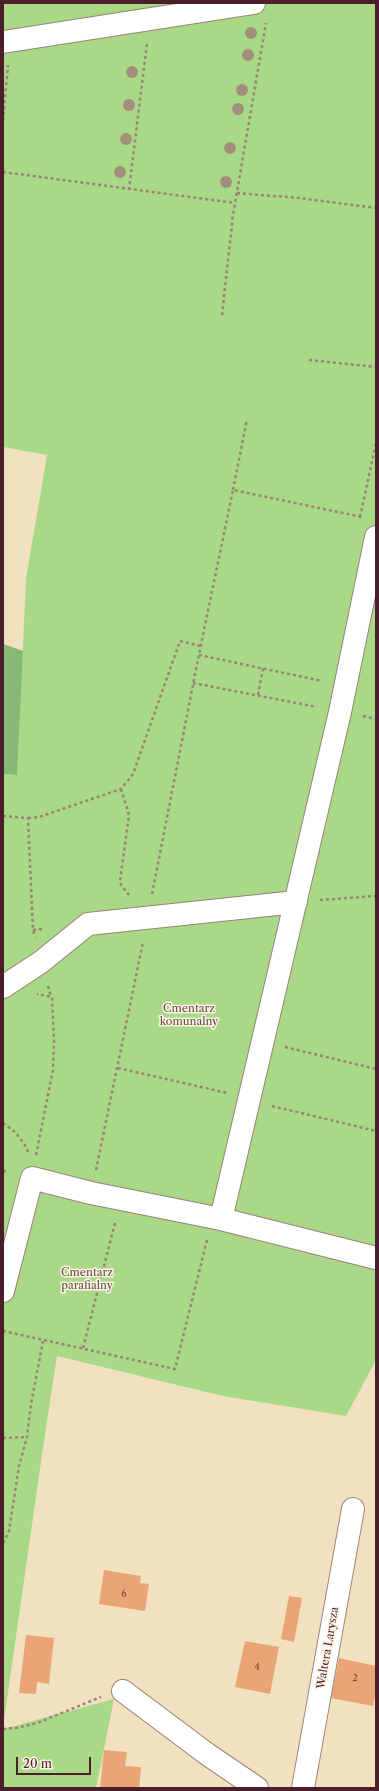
<!DOCTYPE html>
<html>
<head>
<meta charset="utf-8">
<style>
	body { margin:0 }
	#map { position:relative; width:379px; height:1791px; overflow:hidden; background:#f1e1c1; font-family:"Libre Caslon Text",serif }
	canvas { display:block }
	.frame { position:absolute; inset:0; border:4px solid #4a1f2b; pointer-events:none }
	.scale { position:absolute; left:16px; top:1757px; width:75px; height:18px; box-sizing:border-box; border:2px solid #4a1f2b; border-top:0; padding-left:5px; font-size:12px; line-height:14px; white-space:nowrap; color:#4a1f2b; -webkit-text-stroke:3px #fcf5e5; paint-order:stroke }
</style>
</head>
<body>
<div id="map">
<canvas width="379" height="1791"></canvas>
<div class="frame"></div>
<div class="scale">20 m</div>
</div>
<script>
const g = document.querySelector('canvas').getContext('2d');
g.lineJoin = 'round';
function paint(path, color) { g.fillStyle = color; g.fill(path, 'evenodd'); }
const poly = rows => new Path2D(rows.map(r => 'M' + r).join(''));
function strokePath(path, color, width, dash) { g.strokeStyle = color; g.lineWidth = width; g.lineCap = dash ? 'butt' : 'round'; g.setLineDash(dash || []); g.stroke(path); }
function label(font, color, halo, rows, align = 'center') {
  g.font = font + ' "Libre Caslon Text",serif'; g.lineWidth = 3; g.setLineDash([]); g.textBaseline = 'middle'; g.strokeStyle = halo; g.fillStyle = color; for (const [text, x, y, turn = 0] of rows) {
    g.save(); g.translate(x, y); g.rotate((+turn || 0) * Math.PI / 180); g.textAlign = isNaN(turn) ? turn : align; if (halo) g.strokeText(text, 0, 0); g.fillText(text, 0, 0); g.restore();
  }
}
paint(poly([
	[3,3,376,3,376,1360,346,1416,223,1396,57,1356,44,1441,3,1727,3,774,17,775,26,579,47,455,3,447],
	[114,1699,96,1788,3,1788,3,1729]
]), '#a8d987');
paint(poly([
	[3,644,23,651,17,775,3,774]
]), '#86b974');
paint(poly([
	[104,1570,141,1576,140,1583,149,1584,145,1611,99,1604],
	[289,1596,302,1598,294,1642,281,1639],
	[26,1635,54,1638,49,1684,37,1682,36,1694,19,1693],
	[245,1641,279,1647,270,1694,235,1687],
	[339,1658,376,1666,376,1691,373,1706,331,1698],
	[104,1750,127,1752,125,1766,141,1767,139,1788,100,1788]
]), '#e9a576');
const minor = poly([
	[3,42,254,3],
	[3,987,41,962,88,924,296,902],
	[221,1219,376,1258],
	[3,1291,32,1178,91,1193,221,1219,340,712,376,537],
	[123,1691,207,1754,257,1788],
	[303,1788,353,1509]
]);
strokePath(minor, '#9e8076', 24);
strokePath(poly([
	[3,121,8,65],
	[3,172,235,203],
	[129,190,147,43],
	[237,193,299,198,376,208],
	[222,315,233,215,266,23],
	[309,360,376,367],
	[233,490,247,419],
	[360,517,376,443],
	[199,655,322,681],
	[193,683,317,707],
	[258,695,263,668],
	[363,716,376,719],
	[121,789,129,815,120,881,121,885,129,895],
	[3,816,28,818,33,930,35,937],
	[28,818,39,817,121,789,133,774,180,641,201,646],
	[152,894,198,659,233,490,362,517],
	[320,900,376,896],
	[33,930,42,929],
	[48,986,51,997],
	[285,1047,376,1069],
	[118,1068,227,1093],
	[272,1106,376,1131],
	[3,1123,15,1132,25,1145,29,1154],
	[36,1155,53,1070,54,1041,52,997,37,994],
	[96,1170,143,942],
	[3,1171,9,1172],
	[3,1331,175,1369,207,1240],
	[83,1348,115,1223],
	[3,1438,27,1437],
	[3,1543,9,1531,19,1466,27,1437,31,1404,43,1341],
	[3,1729,16,1728,37,1723,101,1697]
]), '#9e8076', 2.5, [3, 3]);
strokePath(minor, '#fff', 22);
g.fillStyle = '#a2907b';
for (const [x, y] of [
	[251,33],
	[248,55],
	[132,72],
	[242,90],
	[129,105],
	[238,109],
	[126,139],
	[230,148],
	[120,172],
	[226,182]
]) { g.beginPath(); g.arc(x, y, 6, 0, 2 * Math.PI); g.fill(); }
label('9px', '#72403e', null, [
	["6",124,1594],
	["4",257,1667],
	["2",355,1678]
]);
label('11px', '#624e42', '#fcf5e5', [
	["Cmentarz",189,1009],
	["komunalny",189,1022],
	["Cmentarz",87,1273],
	["parafialny",87,1286]
]);
label('11px', '#4a1f2b', '#fcf5e5', [
	["Waltera Larysza",328,1648,-80]
]);
</script>
</body>
</html>
